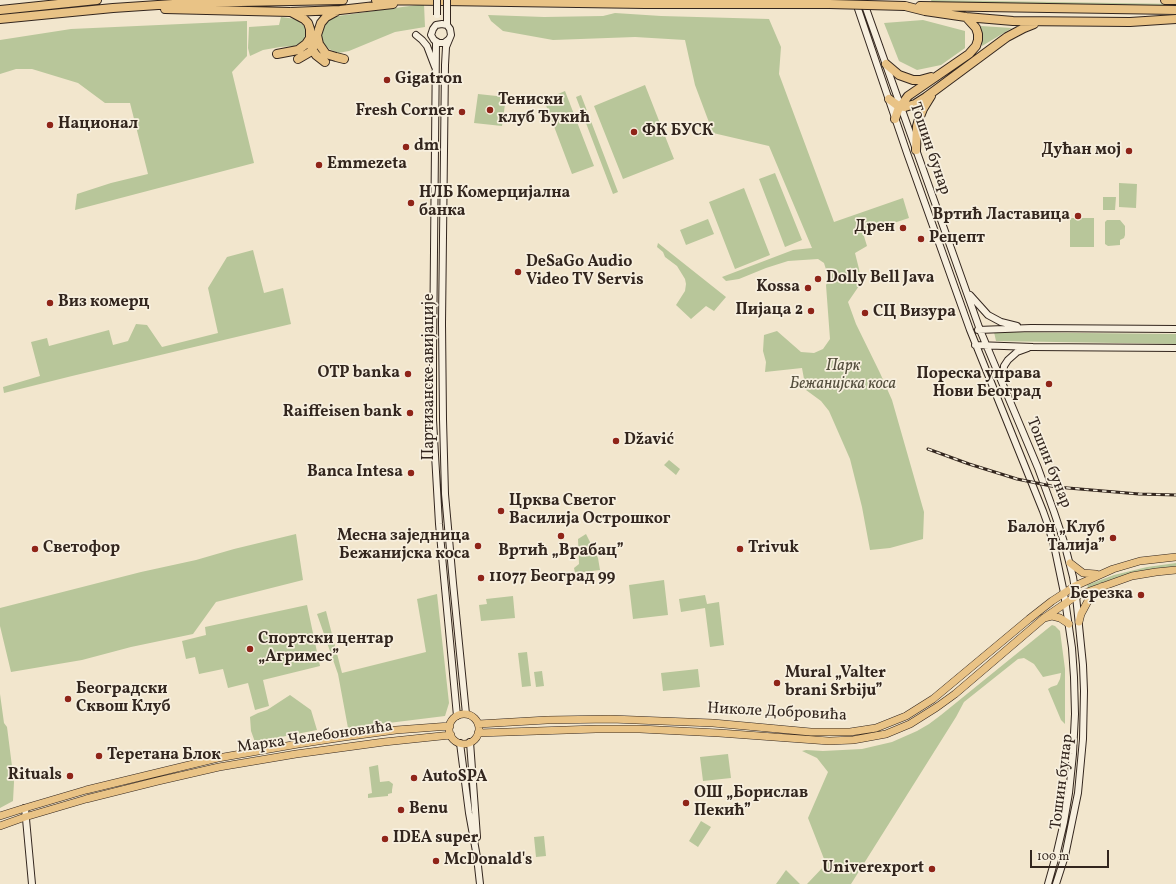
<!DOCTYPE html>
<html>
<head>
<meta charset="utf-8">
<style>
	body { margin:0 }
	#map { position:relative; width:1176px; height:884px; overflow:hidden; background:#f2e6cd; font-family:Vollkorn,serif }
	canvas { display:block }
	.scale { position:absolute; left:1030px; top:850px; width:79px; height:18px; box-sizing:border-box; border:2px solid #33261e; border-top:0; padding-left:5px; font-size:12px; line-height:14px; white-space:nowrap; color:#33261e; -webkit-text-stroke:3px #f7efde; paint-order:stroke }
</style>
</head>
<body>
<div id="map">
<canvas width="1176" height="884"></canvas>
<div class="scale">100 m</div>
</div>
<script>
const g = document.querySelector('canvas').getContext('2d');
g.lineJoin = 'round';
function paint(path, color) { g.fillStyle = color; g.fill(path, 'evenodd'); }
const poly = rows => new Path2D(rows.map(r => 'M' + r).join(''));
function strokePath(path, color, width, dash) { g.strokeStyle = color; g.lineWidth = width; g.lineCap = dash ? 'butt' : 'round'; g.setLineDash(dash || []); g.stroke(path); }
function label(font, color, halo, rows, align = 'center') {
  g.font = font + ' Vollkorn,serif'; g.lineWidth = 3.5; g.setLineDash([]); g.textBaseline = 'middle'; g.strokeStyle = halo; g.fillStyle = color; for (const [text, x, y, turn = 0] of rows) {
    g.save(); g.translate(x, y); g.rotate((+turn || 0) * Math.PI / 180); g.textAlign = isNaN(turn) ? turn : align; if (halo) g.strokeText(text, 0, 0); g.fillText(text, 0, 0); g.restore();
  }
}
paint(poly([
	[931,0,1176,4,1176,8,932,3],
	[424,4,425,27,395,32,349,51,338,53,329,49,322,42,319,34,328,20,338,16],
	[615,13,661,16,769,19,781,47,779,74,834,222,903,198,909,218,863,233,867,246,855,253,859,269,861,283,848,302,856,324,880,373,892,400,924,512,923,539,890,548,870,550,862,507,850,459,829,411,821,401,806,390,802,368,765,372,766,362,763,351,764,335,777,331,801,352,814,353,823,349,830,339,826,285,829,279,824,263,818,259,788,261,766,268,739,279,726,281,722,277,793,250,812,248,769,146,713,133,695,85,685,40,635,37,553,40,503,31,491,21,488,15,544,17,603,16],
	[281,17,296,19,305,27,307,35,304,41,294,46,280,47,263,50,250,56,248,48,249,27,279,25],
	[923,20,965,31,965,48,941,65,917,70,899,61,884,23],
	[247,21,247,56,232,72,254,163,75,210,77,194,111,183,148,174,130,103,105,103,78,83,32,69,16,69,0,74,0,40,71,29],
	[981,26,1012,28,982,46],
	[645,85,674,159,623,179,594,106],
	[565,91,594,166,572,174,544,100],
	[478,94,506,97,502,126,474,123],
	[581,95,618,192,613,194,576,97],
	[775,173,802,240,785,247,759,179],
	[1119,183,1137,184,1136,208,1119,207],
	[744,188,770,255,735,269,709,202],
	[1103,197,1116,197,1115,210,1103,210],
	[1070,218,1094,218,1094,247,1070,247],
	[708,219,714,234,686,245,680,230],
	[1107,220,1120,220,1125,226,1125,235,1124,238,1120,240,1120,245,1108,246,1105,244,1105,222],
	[658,243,726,297,714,311,706,306,691,319,676,305,685,291,686,284,685,279,677,266,665,257,663,252,657,247],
	[253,250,264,293,283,288,291,324,72,376,4,393,3,387,40,376,31,342,47,338,49,346,109,330,113,345,128,341,136,324,147,325,162,347,218,333,208,288,227,257],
	[994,332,1176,334,1176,344,996,341],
	[669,460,680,469,676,475,664,465],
	[296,534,303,580,216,602,193,634,131,647,82,660,11,672,0,626,0,608,141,572,196,560,234,549],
	[586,534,598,558,600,570,575,573,574,568,579,564,578,539],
	[1176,563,1176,568,1123,577,1100,584,1089,589,1087,585,1114,575,1147,567],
	[664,580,668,615,633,619,629,585],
	[437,594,449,703,445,716,348,728,338,674,317,614,326,611,342,673,426,652,417,599],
	[705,595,707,604,719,602,724,645,710,647,705,608,681,612,679,599],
	[513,596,515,618,481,621,479,605,487,604,486,599],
	[307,605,320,666,263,680,269,706,255,710,248,683,228,688,223,669,199,674,195,657,186,659,182,641,206,635,205,627],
	[1052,625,1055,626,1060,631,1065,669,1065,724,1061,720,1048,689,1051,687,1057,685,1060,679,1061,673,1043,677,1034,664,1024,658,1018,659,964,702,956,717,851,884,807,884,826,864,808,818,828,772,817,758,802,751,806,750,823,751,862,749,892,742,917,731,929,724,941,715],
	[527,652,531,686,522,687,518,653],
	[698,669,700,687,663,691,661,673],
	[542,671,544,686,536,687,534,672],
	[0,694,4,723,7,727,14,782,13,801,0,808],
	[290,695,311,710,317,730,255,742,251,731,250,717,258,713,267,710],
	[728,754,731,778,703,781,700,757],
	[378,765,380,782,389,781,393,784,392,790,392,793,388,794,388,796,368,798,368,794,372,793,369,767],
	[701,821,711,827,698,847,689,841],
	[544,836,546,856,536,857,534,837],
	[786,870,800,884,776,884]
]), '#b8c69a');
const secondary = poly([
	[855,0,907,153,970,330,1043,511,1048,525,1055,550,1064,593,1072,648,1074,677,1075,714,1073,754,1069,793,1064,822,1057,852,1048,884],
	[863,0,980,330,1038,468,1054,512,1064,542,1073,577,1076,596,1083,665,1084,691,1083,739,1078,793,1065,856,1056,884],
	[447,14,447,25,450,29,451,35,446,47,445,65,442,323,443,419,445,494,453,583,466,714],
	[447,25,442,24,436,25,433,29,431,35,434,40,439,43,444,43,449,39],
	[416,35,422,40,427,46,435,67],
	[436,42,433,355,433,420,439,524,457,716],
	[970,295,988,315,1001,322,1017,326],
	[978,330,1031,328,1176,329],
	[975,345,1033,347,1176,348],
	[1003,382,1004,366,1008,360,1017,352,1028,348],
	[470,742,477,837],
	[460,743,469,813,477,857,480,884],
	[25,808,32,884]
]);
const primary = poly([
	[1070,563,1083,573,1096,574],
	[1044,618,1052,616,1060,618,1069,624],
	[1079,622,1081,614,1088,601,1101,587],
	'449 729a15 15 0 1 1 30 0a15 15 0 1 1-30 0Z',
	[478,724,547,720,611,719,713,723,811,732,850,732,876,728,906,716,933,699,1029,619,1052,601,1075,586,1113,569,1140,561,1176,557],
	[478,733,596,729,640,729,719,733,829,741,853,740,886,734,910,724,937,707,955,694,1044,618,1076,596,1132,576,1156,572,1176,570],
	[0,816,25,808,86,790,218,758,298,744,344,737,396,730,450,726],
	[0,826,25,817,86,799,158,781,219,767,296,754,384,742,451,735]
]);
const highway = poly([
	[376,0,645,4,830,4],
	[1165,0,1176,0],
	[905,6,925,11,966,17,1013,21,1130,22,1176,19],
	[920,6,1176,10],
	[165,9,290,12,340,10,393,4],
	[0,10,97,0],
	[337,11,326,17,321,23,317,35,319,44,326,54,336,57,344,59],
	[291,12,304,19,308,23,310,29,310,38,312,49,316,55,325,62],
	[0,19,113,8,188,3,343,0],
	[277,54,298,50,306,44,310,38],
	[298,59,310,52,314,46],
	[886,64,899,75,913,80,920,80,931,77],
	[889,99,897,105,905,107,915,104,926,97,1007,37,1024,28,1034,24],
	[895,119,898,110,908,96,969,54,976,46,978,40,978,34,976,28,966,17],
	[916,150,917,126,919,119,923,109,931,96]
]);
strokePath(secondary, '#33261e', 8);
strokePath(primary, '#33261e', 8);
strokePath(highway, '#33261e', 10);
strokePath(secondary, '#f7efde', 6);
strokePath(primary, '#e9c386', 7);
strokePath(highway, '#e9c386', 8);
const rail = poly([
	[928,449,969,464,1017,479,1056,487,1139,494,1176,495]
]);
strokePath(rail, '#33261e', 3);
strokePath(rail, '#f7efde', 1.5, [4.5]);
const secondaryBridge = poly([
	[437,0,437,15],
	[447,14,447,0]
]);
const highwayBridge = poly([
	[830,4,905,6]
]);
strokePath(secondaryBridge, '#33261e', 8, []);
strokePath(highwayBridge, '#33261e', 10, []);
strokePath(secondaryBridge, '#f7efde', 6);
strokePath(highwayBridge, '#e9c386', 8);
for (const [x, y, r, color] of [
	[387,80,4,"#8f2418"],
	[490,110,4,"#8f2418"],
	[462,112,4,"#8f2418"],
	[50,125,4,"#8f2418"],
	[634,132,4,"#8f2418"],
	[406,147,4,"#8f2418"],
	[1129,151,4,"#8f2418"],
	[319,165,4,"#8f2418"],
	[411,203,4,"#8f2418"],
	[1078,216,4,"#8f2418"],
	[903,228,4,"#8f2418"],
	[921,239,4,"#8f2418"],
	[518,272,4,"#8f2418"],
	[818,279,4,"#8f2418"],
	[808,288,4,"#8f2418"],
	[50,303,4,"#8f2418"],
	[811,311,4,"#8f2418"],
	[865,313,4,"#8f2418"],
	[408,374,4,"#8f2418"],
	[1049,384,4,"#8f2418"],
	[410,413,4,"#8f2418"],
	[616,441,4,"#8f2418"],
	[411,473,4,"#8f2418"],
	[501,511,4,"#8f2418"],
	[561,536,4,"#8f2418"],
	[1113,538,4,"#8f2418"],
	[478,546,4,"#8f2418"],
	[35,549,4,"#8f2418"],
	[740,549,4,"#8f2418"],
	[481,578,4,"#8f2418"],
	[1141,595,4,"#8f2418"],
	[250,649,4,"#8f2418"],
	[777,683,4,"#8f2418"],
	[68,699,4,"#8f2418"],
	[99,756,4,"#8f2418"],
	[70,776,4,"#8f2418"],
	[414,778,4,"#8f2418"],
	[686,803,4,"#8f2418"],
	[401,810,4,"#8f2418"],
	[385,839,4,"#8f2418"],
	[436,861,4,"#8f2418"],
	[932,869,4,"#8f2418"]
]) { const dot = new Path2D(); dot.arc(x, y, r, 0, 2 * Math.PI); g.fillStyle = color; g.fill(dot); strokePath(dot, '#f7efde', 1.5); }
label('bold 16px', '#33261e', '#f7efde', [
	["Gigatron",395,80],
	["Тениски",498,101],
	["клуб Ђукић",498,119],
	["Fresh Corner",454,112,"right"],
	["Национал",58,125],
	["ФК БУСК",642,132],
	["dm",414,147],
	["Дућан мој",1121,151,"right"],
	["Emmezeta",327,165],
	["НЛБ Комерцијална",419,194],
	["банка",419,212],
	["Вртић Ластавица",1070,216,"right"],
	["Дрен",895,228,"right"],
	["Рецепт",929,239],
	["DeSaGo Audio",526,263],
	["Video TV Servis",526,281],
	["Dolly Bell Java",826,279],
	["Kossa",800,288,"right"],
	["Виз комерц",58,303],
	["Пијаца 2",803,311,"right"],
	["СЦ Визура",873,313],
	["OTP banka",400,374,"right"],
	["Пореска управа",1041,375,"right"],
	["Нови Београд",1041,393,"right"],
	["Raiffeisen bank",402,413,"right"],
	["Džavić",624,441],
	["Banca Intesa",403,473,"right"],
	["Црква Светог",509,502],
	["Василија Острошког",509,520],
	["Балон „Клуб",1105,529,"right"],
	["Талија”",1105,547,"right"],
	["Месна заједница",470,537,"right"],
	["Бежанијска коса",470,555,"right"],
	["Светофор",43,549],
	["Trivuk",748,549],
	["Вртић „Врабац”",561,552,"center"],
	["11077 Београд 99",489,578],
	["Березка",1133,595,"right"],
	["Спортски центар",258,640],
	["„Агримес”",258,658],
	["Mural „Valter",785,674],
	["brani Srbiju”",785,692],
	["Београдски",76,690],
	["Сквош Клуб",76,708],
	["Теретана Блок",107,756],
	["Rituals",62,776,"right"],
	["AutoSPA",422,778],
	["ОШ „Борислав",694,794],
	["Пекић”",694,812],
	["Benu",409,810],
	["IDEA super",393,839],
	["McDonald's",444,861],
	["Univerexport",924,869,"right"]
], 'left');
label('16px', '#33261e', '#f7efde', [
	["Тошин бунар",929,149,71],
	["Партизанске авијације",430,377,-90],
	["Тошин бунар",1048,463,68],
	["Николе Добровића",777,713,3],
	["Марка Челебоновића",315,738,-8],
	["Тошин бунар",1063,782,-83]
]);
label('italic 16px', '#544e3d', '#f7efde', [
	["Парк",843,367],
	["Бежанијска коса",843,385]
]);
</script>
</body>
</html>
